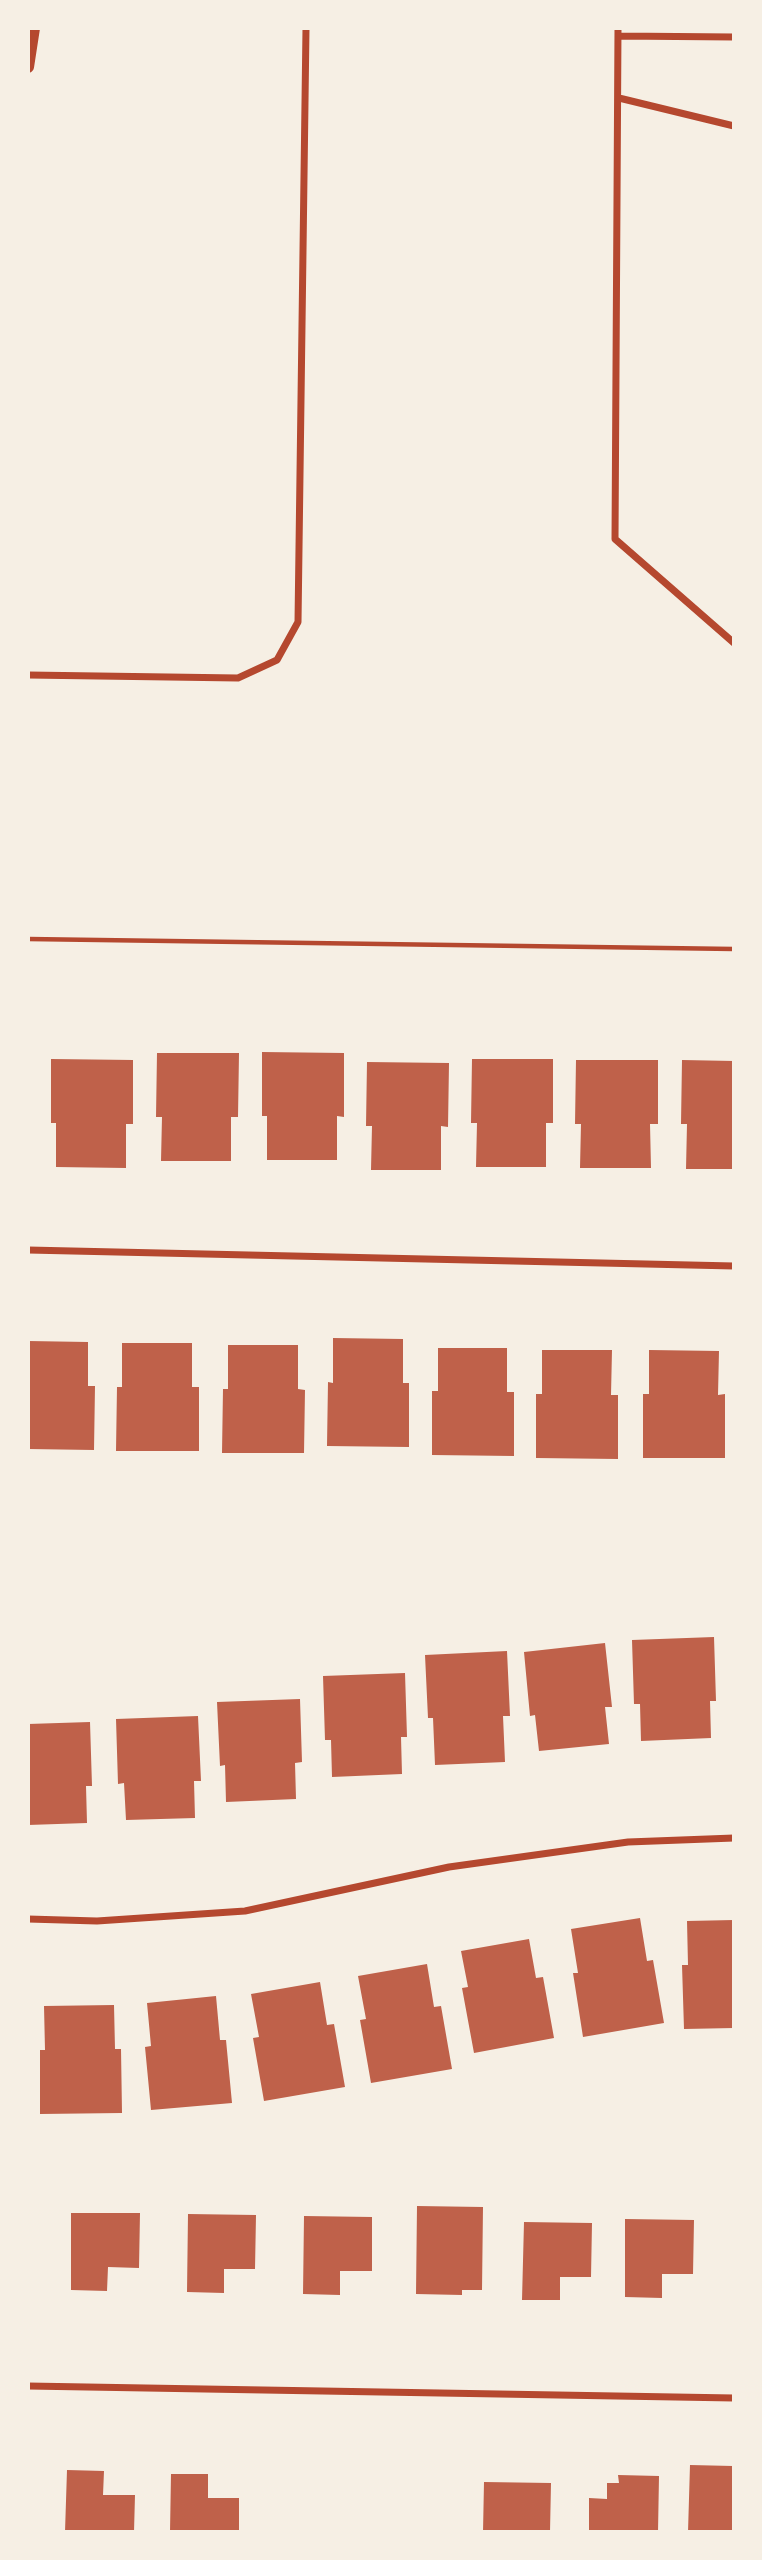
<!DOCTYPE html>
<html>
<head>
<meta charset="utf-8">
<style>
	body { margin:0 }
	#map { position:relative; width:762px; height:2560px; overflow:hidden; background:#f6efe4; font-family:"IBM Plex Sans",sans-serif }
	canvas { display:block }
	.frame { position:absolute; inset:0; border:30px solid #f6efe4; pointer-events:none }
</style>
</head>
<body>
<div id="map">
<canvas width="762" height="2560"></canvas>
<div class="frame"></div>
</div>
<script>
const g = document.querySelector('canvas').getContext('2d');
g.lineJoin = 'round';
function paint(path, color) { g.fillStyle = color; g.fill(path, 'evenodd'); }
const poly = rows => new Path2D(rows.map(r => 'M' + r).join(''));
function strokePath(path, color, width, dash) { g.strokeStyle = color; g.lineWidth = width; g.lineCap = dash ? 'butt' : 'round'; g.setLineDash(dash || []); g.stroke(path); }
paint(poly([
	[262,1052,344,1053,344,1117,337,1116,337,1160,267,1160,267,1116,262,1116],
	[157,1053,239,1053,238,1117,231,1117,231,1161,161,1161,162,1117,156,1117],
	[51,1059,133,1060,133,1124,126,1124,126,1168,56,1167,56,1123,51,1123],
	[472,1059,553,1059,553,1123,546,1123,546,1167,476,1167,477,1123,471,1123],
	[576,1060,658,1060,658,1124,650,1124,651,1168,580,1168,581,1124,575,1124],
	[682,1060,734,1061,734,1169,686,1169,687,1124,681,1124],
	[367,1062,449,1063,448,1127,441,1126,441,1170,371,1170,372,1126,366,1126],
	[333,1338,403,1339,403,1383,409,1383,409,1447,327,1446,328,1382,333,1383],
	[28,1341,88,1342,88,1386,95,1386,94,1450,28,1449],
	[122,1343,192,1343,192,1387,199,1387,199,1451,116,1451,117,1387,122,1387],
	[228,1345,298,1345,298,1389,305,1390,304,1453,222,1453,223,1389,228,1389],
	[438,1348,507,1348,507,1392,514,1392,514,1456,432,1455,432,1391,438,1391],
	[542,1350,612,1350,611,1395,618,1395,618,1459,536,1458,536,1394,542,1394],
	[649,1350,719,1351,718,1395,725,1394,725,1458,643,1458,643,1394,649,1394],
	[714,1637,716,1701,710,1701,711,1738,641,1741,640,1704,634,1704,632,1640],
	[605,1643,612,1707,605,1707,609,1744,539,1751,535,1715,530,1716,524,1652],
	[507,1651,510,1716,503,1716,505,1762,435,1765,433,1718,428,1718,425,1655],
	[405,1673,407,1737,401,1737,402,1774,332,1777,331,1740,325,1740,323,1676],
	[300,1699,302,1762,295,1763,296,1799,226,1802,225,1765,220,1766,217,1702],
	[198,1716,201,1781,194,1781,195,1818,126,1820,124,1783,118,1784,116,1719],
	[90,1722,92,1786,86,1786,87,1823,28,1825,28,1724],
	[640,1918,647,1961,653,1960,664,2023,583,2037,573,1973,578,1973,571,1929],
	[734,1920,734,2028,684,2029,682,1965,688,1965,687,1921],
	[529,1939,536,1978,543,1977,554,2038,474,2053,462,1988,468,1987,461,1951],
	[427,1964,434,2007,441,2006,452,2069,371,2083,360,2020,366,2019,358,1976],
	[320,1982,327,2025,334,2024,345,2087,264,2101,253,2038,259,2037,251,1994],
	[216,1996,220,2040,226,2040,232,2103,151,2110,145,2047,151,2046,147,2003],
	[114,2005,115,2049,121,2049,122,2113,40,2114,40,2050,45,2050,44,2006],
	[417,2206,483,2207,482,2290,462,2290,462,2295,416,2294],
	[71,2213,140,2213,139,2268,108,2267,107,2291,71,2290],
	[188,2214,256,2215,255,2269,224,2269,224,2293,187,2292],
	[304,2216,372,2217,372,2271,340,2271,340,2295,303,2294],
	[625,2219,694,2220,693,2274,662,2274,662,2298,625,2297],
	[524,2222,592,2223,591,2277,560,2277,560,2300,522,2300],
	[690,2465,733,2466,734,2532,688,2532],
	[67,2470,104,2471,103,2495,135,2495,134,2532,65,2532],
	[171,2474,208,2474,208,2498,239,2498,239,2532,170,2532],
	[618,2475,659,2476,658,2532,589,2532,589,2498,607,2499,607,2483,619,2483],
	[484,2482,551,2483,550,2532,483,2532]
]), '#bf614a');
strokePath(poly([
	[28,939,734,949]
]), '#b5482f', 4.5);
strokePath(poly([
	[618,28,615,539,734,643],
	[618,36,734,37],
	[619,98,734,126],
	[28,675,238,678,277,660,298,622,306,28],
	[28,1250,734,1266],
	[28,1919,97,1921,245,1911,449,1867,628,1842,734,1838],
	[28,2386,734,2398]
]), '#b5482f', 7);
strokePath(poly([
	[28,67,34,28]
]), '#b5482f', 12);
</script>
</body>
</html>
